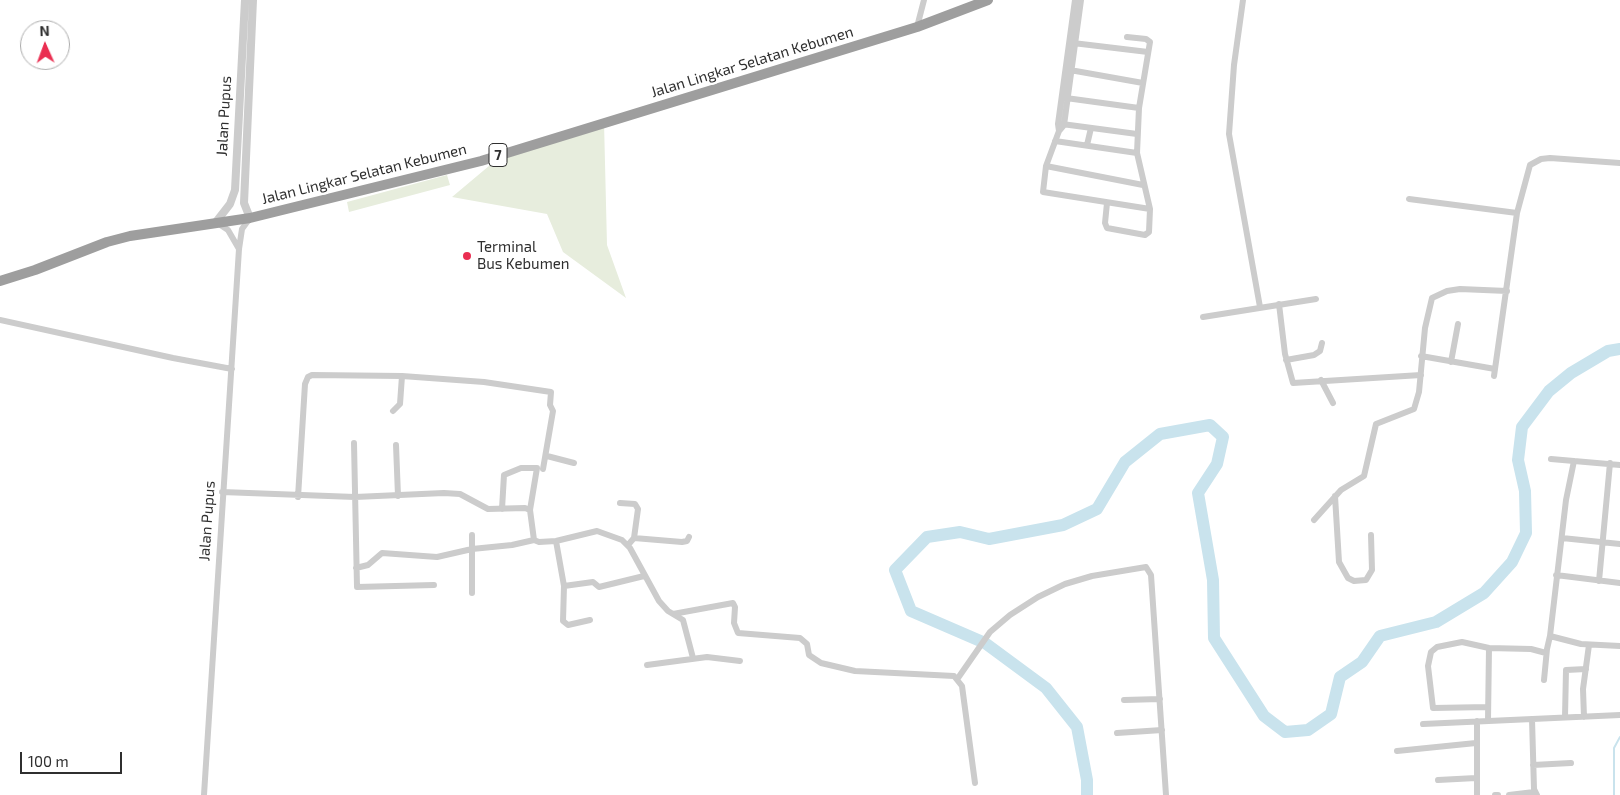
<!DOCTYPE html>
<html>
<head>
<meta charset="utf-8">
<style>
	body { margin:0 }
	#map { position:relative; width:1620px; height:795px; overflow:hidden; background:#fff; font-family:"Exo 2",sans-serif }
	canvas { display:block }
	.north { position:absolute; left:20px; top:20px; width:50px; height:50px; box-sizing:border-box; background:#fff; border:1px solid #acacac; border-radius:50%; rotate:358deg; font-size:14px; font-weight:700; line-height:20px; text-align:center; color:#2f2f2f }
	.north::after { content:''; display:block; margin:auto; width:18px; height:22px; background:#ea2e51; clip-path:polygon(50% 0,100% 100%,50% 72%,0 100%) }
	.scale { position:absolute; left:20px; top:752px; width:102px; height:22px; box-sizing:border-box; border:2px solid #2f2f2f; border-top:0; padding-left:6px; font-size:15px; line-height:18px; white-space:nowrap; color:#2f2f2f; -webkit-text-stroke:4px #fff; paint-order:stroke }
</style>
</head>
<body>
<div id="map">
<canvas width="1620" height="795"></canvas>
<div class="north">N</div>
<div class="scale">100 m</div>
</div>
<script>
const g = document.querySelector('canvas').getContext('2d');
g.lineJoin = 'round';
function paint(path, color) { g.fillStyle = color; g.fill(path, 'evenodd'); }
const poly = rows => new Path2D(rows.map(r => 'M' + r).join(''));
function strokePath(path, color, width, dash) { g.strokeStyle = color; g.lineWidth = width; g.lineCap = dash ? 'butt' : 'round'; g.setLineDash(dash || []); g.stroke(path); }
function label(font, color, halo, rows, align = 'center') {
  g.font = font + ' "Exo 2",sans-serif'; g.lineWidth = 5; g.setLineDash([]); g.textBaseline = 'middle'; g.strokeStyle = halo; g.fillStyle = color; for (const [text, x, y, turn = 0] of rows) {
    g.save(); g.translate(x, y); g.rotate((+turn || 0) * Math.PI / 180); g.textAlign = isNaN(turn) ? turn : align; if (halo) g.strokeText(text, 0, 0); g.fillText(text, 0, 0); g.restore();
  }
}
paint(poly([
	[604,122,607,245,626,298,563,252,547,214,452,197,508,150],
	[447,175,450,185,349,212,347,202]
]), '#e7eddd');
strokePath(poly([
	[1614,795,1614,748,1620,737]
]), '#c9e3ed', 2);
strokePath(poly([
	[1087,795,1087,780,1077,727,1046,688,985,643,911,611,895,570,927,537,960,532,989,539,1063,525,1097,509,1125,462,1160,434,1210,425,1223,437,1217,464,1198,493,1213,580,1214,638,1264,716,1285,732,1308,730,1331,714,1340,677,1362,662,1380,636,1436,622,1484,593,1512,562,1526,533,1525,491,1518,460,1522,427,1549,391,1571,373,1608,351,1620,349]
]), '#c9e3ed', 12);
strokePath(poly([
	[1081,0,1064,125,1059,131,1046,166,1043,192,1150,209],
	[1243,0,1234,65,1229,134,1260,307],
	[917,27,924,0],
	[1073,43,1148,52],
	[1070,70,1143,83],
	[1066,98,1139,108],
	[1062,124,1137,134],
	[1059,131,1058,124,1075,0],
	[1055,141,1137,153],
	[1087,145,1091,128],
	[1046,166,1143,185],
	[1409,199,1517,213],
	[1107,203,1105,223,1107,228,1145,235,1149,232,1150,209,1137,153,1139,108,1150,42,1146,39,1127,37],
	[216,222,228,230,239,249],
	[1279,304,1285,354,1293,383,1421,375],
	[1203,317,1316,299],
	[0,320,173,358,232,369],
	[1421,356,1495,369],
	[1286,360,1314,355,1320,351,1322,343],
	[1451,362,1458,324],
	[1494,376,1517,213,1530,165,1541,159,1550,158,1620,163],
	[1321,380,1333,403],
	[393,411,400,404,402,376],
	[354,443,357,587,434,585],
	[396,445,398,496],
	[547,456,574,463],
	[1551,459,1620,465],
	[1574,461,1566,500,1550,636,1581,644,1620,646],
	[222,492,355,497,444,493,460,494,488,509,525,508,530,510],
	[1335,496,1339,562,1348,578,1354,581,1366,580,1372,570,1371,535],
	[298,497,305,384,308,377,312,375,402,376,484,382,551,392,550,405,553,411,543,469],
	[620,503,635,504,638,509,634,538,628,545],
	[502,509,504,475,521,468,537,468,530,510,534,540,539,542,556,541,597,531,622,540,630,548,659,601,668,611,683,620,693,658],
	[1314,520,1341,490,1364,476,1376,424,1414,409,1419,392,1425,328,1432,298,1447,291,1460,289,1507,291],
	[634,538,682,542,687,541,689,537],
	[1562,538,1620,544],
	[556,541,564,586,563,621,568,625,590,620],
	[356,568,368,565,382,553,437,557,472,549,512,545,534,540],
	[1556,575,1620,583],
	[1599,581,1610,463],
	[564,586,593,582,599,587,644,576],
	[472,593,472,535],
	[673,614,733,603,735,607,734,623,738,633,800,638,807,644,809,655,821,663,855,671,954,676,962,686,975,783],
	[647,665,707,657,740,661],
	[958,678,990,632,1010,615,1038,597,1065,584,1092,576,1146,567,1151,575,1166,795],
	[1544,680,1547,649,1550,636],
	[1124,700,1160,699],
	[1488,707,1433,708,1428,666,1431,652,1437,647,1462,642,1489,648,1531,649,1546,653],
	[1565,717,1566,670,1586,669],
	[1584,717,1583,689,1589,645],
	[1532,719,1534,789,1537,795],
	[1488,720,1489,648],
	[1477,721,1477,795],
	[1423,724,1620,715],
	[1117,733,1162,730],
	[1397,751,1476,743],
	[1533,765,1571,763],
	[1438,780,1476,778],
	[204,795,239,249,242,229,250,218],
	[1495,795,1498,795],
	[1509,795,1534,792]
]), '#ccc', 6);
strokePath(poly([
	[250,218,244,203,253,0],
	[216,222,230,204,235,190,245,0]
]), '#ccc', 8);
strokePath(poly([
	[0,281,35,270,107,242,130,236,250,218,481,161,917,27,988,0]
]), '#9e9e9e', 10);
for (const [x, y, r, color] of [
	[467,256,5,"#ea2e51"]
]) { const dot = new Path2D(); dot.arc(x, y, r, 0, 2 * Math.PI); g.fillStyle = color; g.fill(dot); strokePath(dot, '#fff', 2); }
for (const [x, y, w] of [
	[498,155,18]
]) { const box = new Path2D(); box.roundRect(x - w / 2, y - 11.5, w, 23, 4); g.fillStyle = '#fff'; g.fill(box); strokePath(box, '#2f2f2f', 1); }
label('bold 14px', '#2f2f2f', null, [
	["7",498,155]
]);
label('15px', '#2f2f2f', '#fff', [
	["Jalan Lingkar Selatan Kebumen",752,62,-17],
	["Jalan Pupus",224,116,-87],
	["Jalan Lingkar Selatan Kebumen",364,174,-14],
	["Jalan Pupus",207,521,-86]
]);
label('15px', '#2f2f2f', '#fff', [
	["Terminal",477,247],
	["Bus Kebumen",477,264]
], 'left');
</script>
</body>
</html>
